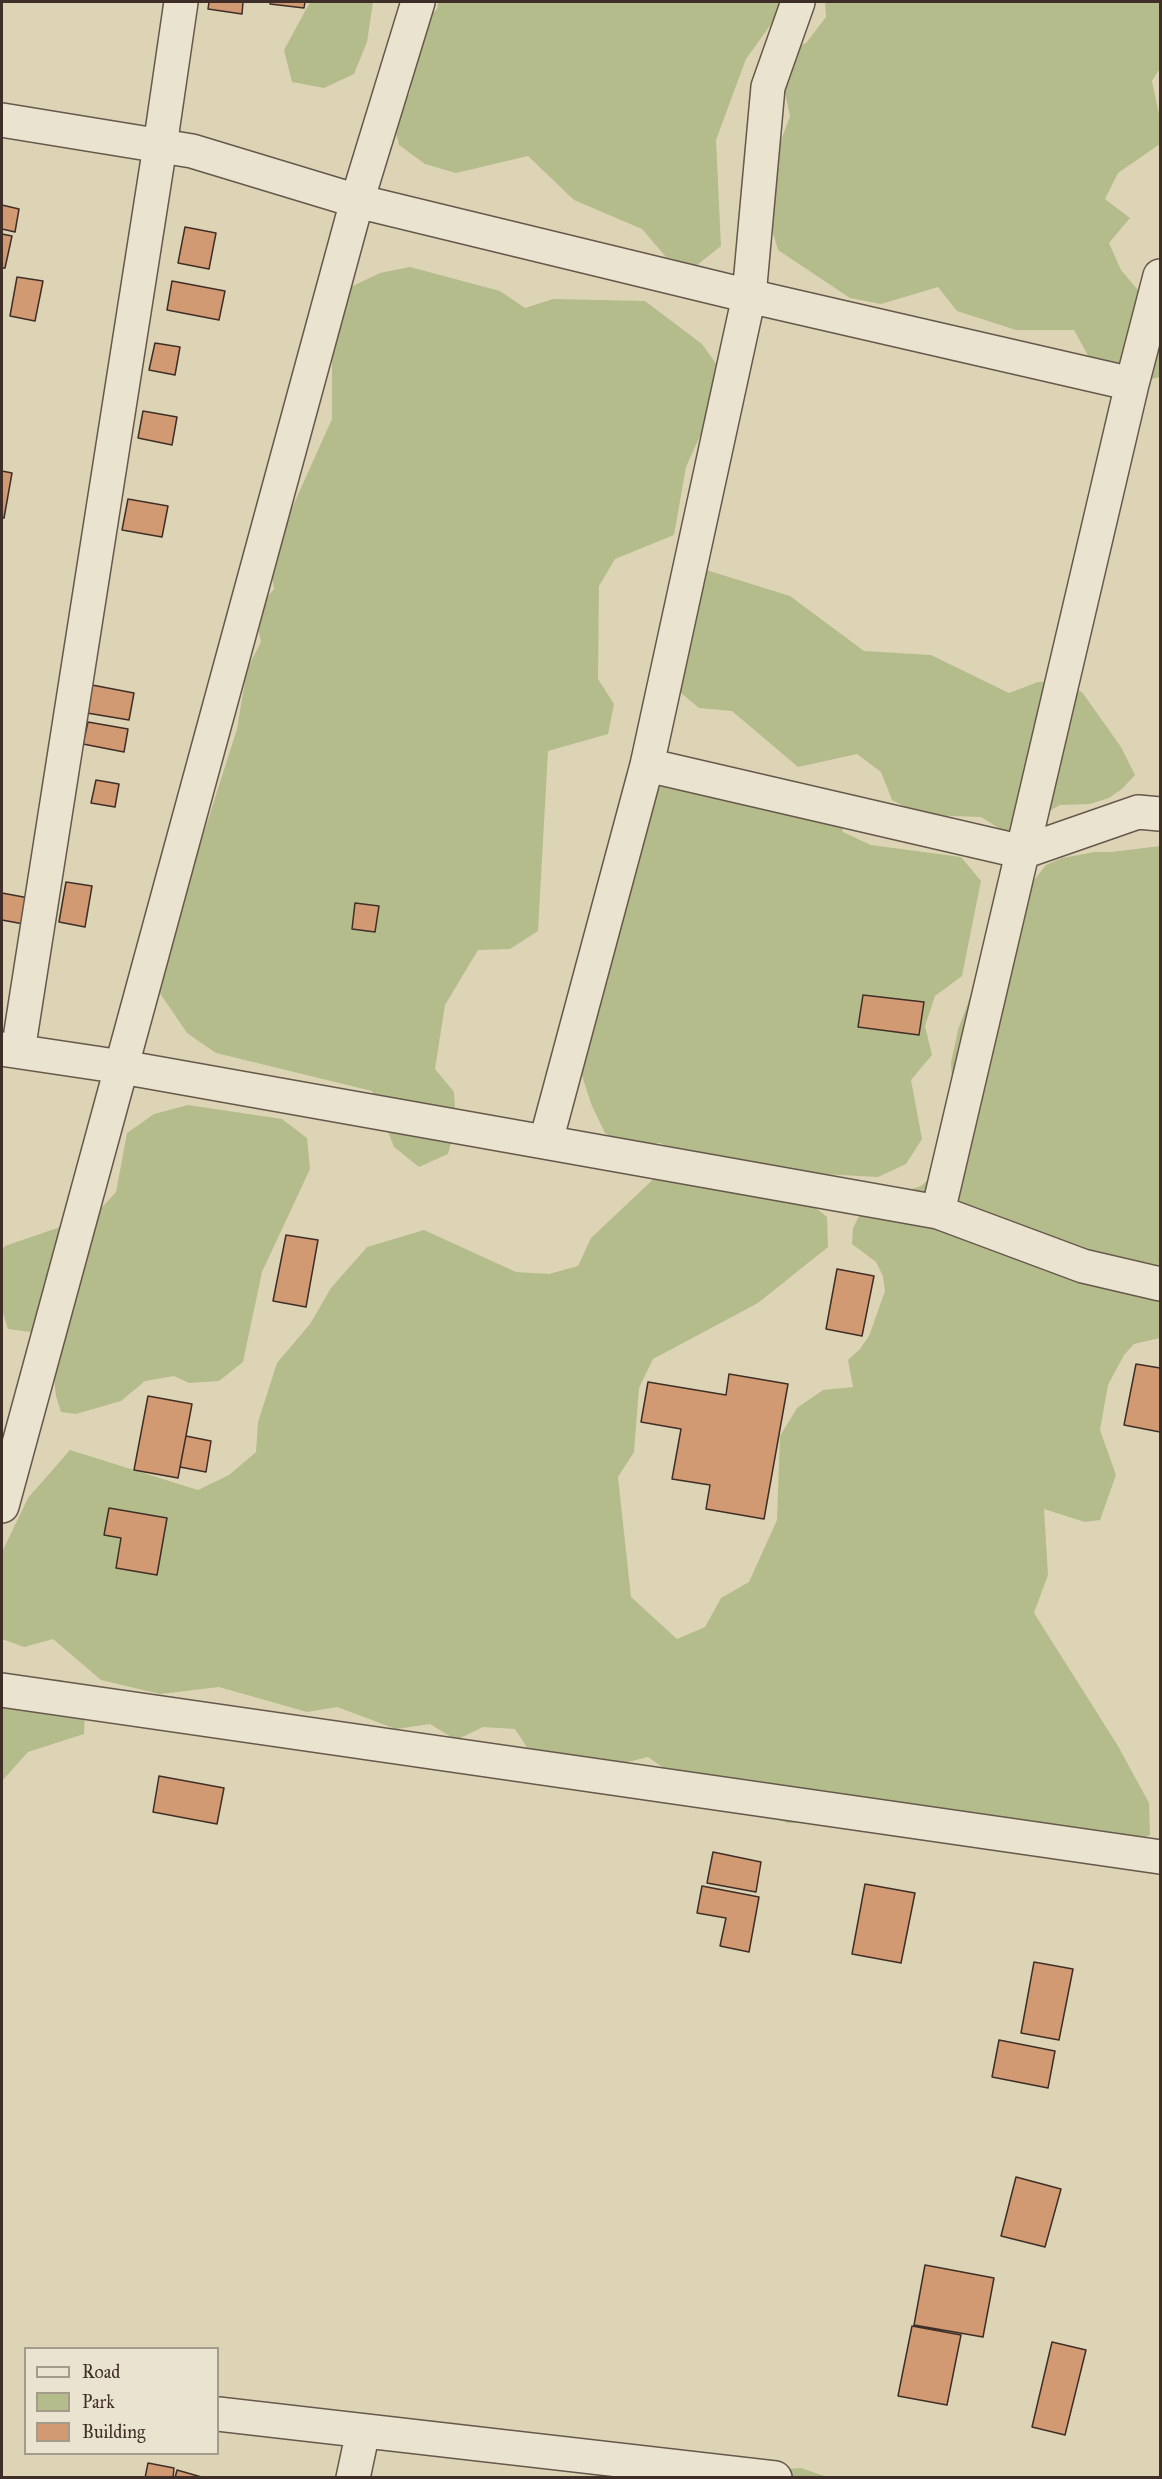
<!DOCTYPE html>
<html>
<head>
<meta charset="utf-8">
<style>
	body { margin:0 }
	#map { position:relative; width:1162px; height:2479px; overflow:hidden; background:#ddd4b6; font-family:"IM FELL Great Primer",serif }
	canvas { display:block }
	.frame { position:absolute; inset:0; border:3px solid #3f2e27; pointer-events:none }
	.legend { position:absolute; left:24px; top:2347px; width:195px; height:108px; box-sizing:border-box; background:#e9e3d0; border:2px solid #a59b8c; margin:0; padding:8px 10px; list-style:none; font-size:18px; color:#3f2e27 }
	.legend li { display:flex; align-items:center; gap:12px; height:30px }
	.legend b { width:30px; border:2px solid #a59b8c }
</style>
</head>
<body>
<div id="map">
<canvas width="1162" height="2479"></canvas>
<div class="frame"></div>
<ul class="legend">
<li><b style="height:8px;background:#e9e3d0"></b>Road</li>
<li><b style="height:16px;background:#b5bc8b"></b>Park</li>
<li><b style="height:16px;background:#d29a73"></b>Building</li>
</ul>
</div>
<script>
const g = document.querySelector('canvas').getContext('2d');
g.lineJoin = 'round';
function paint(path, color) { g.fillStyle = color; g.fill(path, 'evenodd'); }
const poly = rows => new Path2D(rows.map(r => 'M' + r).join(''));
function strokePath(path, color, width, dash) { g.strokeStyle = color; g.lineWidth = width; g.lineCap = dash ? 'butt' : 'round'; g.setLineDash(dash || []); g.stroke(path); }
paint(poly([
	[310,2,373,2,367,42,354,74,324,88,292,82,284,50],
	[438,2,783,2,782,9,746,59,716,140,721,246,696,266,666,257,642,229,574,200,528,156,456,173,425,164,399,145,392,116,410,93,415,31,437,9],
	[825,2,1160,2,1160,68,1152,81,1160,119,1160,144,1118,173,1105,199,1130,218,1109,243,1121,270,1160,316,1160,377,1132,384,1103,383,1074,330,1016,330,957,311,938,287,881,304,850,298,778,250,753,165,779,146,790,116,777,56,806,43,826,17],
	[410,267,500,291,525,308,553,299,645,301,702,344,722,372,704,427,686,467,674,535,615,559,599,586,598,679,614,704,608,734,548,751,538,931,510,949,478,950,445,1005,435,1069,454,1092,456,1123,448,1154,419,1167,394,1147,372,1091,216,1053,187,1033,153,983,182,868,200,845,237,729,247,669,261,642,255,612,274,589,269,559,332,419,332,296,380,273],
	[355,903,379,906,375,932,352,929],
	[700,568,790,596,864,651,931,655,1009,693,1038,682,1054,682,1082,692,1121,747,1135,775,1122,789,1109,798,1090,804,1060,805,1008,834,981,817,921,815,892,800,881,772,857,754,798,767,732,711,699,708,675,688],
	[670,783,834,796,843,832,871,845,961,857,981,881,962,976,935,996,925,1026,932,1055,911,1080,922,1139,906,1164,878,1177,783,1172,692,1157,660,1143,628,1148,605,1133,592,1106,583,1079,575,1041,641,794],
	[863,995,923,1002,919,1035,859,1027],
	[1160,846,1160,1338,1134,1344,1124,1355,1108,1385,1100,1430,1116,1475,1100,1520,1085,1522,1044,1509,1048,1575,1034,1613,1118,1746,1149,1803,1150,1835,1094,1860,1062,1861,997,1838,850,1822,788,1823,700,1794,648,1757,592,1771,532,1755,515,1729,483,1727,456,1740,430,1724,396,1729,337,1707,307,1712,219,1687,160,1694,101,1680,53,1639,24,1647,2,1639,2,1552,28,1498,70,1450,198,1490,229,1475,256,1452,258,1422,277,1363,310,1324,331,1288,367,1247,424,1230,516,1272,549,1274,578,1266,591,1238,661,1172,802,1197,827,1217,828,1247,758,1303,653,1359,639,1388,634,1452,618,1477,631,1597,677,1639,705,1627,721,1598,749,1582,777,1520,780,1436,797,1408,823,1390,853,1387,848,1360,860,1349,869,1336,885,1291,883,1276,876,1262,852,1244,853,1228,860,1214,872,1202,921,1186,934,1175,955,1131,951,1063,958,1030,970,997,1004,940,1024,893,1046,865,1062,858,1095,852,1111,852],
	[188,1105,282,1119,307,1138,310,1169,262,1272,243,1362,219,1381,189,1383,174,1376,145,1381,121,1401,76,1414,61,1412,56,1396,49,1330,38,1333,8,1329,2,1310,2,1251,5,1246,95,1215,116,1192,127,1133,154,1114],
	[28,1677,62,1680,85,1702,84,1734,28,1752,2,1781,2,1688],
	[801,2468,827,2477,732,2478,740,2473]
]), '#b5bc8b');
const building = poly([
	[209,2,243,2,242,14,208,9,209,2],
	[270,2,305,2,304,8,270,4,270,2],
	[2,205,19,209,15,232,2,229,2,205],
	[185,227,216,233,209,269,178,263,185,227],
	[2,234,12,236,5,268,2,268,2,234],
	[17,277,43,281,35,321,10,316,17,277],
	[172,281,225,291,219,320,167,310,172,281],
	[155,343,180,347,175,375,149,370,155,343],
	[143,411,177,417,172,445,138,438,143,411],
	[2,471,12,473,4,518,2,518,2,471],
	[128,499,168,506,162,537,122,530,128,499],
	[92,685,134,693,129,720,87,713,92,685],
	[88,722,128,729,124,752,83,744,88,722],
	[96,780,119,784,115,807,91,803,96,780],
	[66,882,92,886,85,927,59,922,66,882],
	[2,893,34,899,29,925,2,920,2,893],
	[355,903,379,906,375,932,352,929,355,903],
	[863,995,924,1002,919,1035,858,1027,863,995],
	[286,1235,318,1240,306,1307,273,1301,286,1235],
	[837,1269,874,1276,862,1336,826,1329,837,1269],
	[1136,1364,1160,1368,1160,1432,1124,1425,1136,1364],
	[729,1374,788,1384,764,1519,706,1509,710,1485,672,1479,681,1429,641,1422,648,1382,726,1395,729,1374],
	[148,1396,192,1404,178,1478,134,1470,148,1396],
	[186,1436,211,1441,206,1472,180,1467,186,1436],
	[109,1508,167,1518,157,1575,116,1568,121,1538,104,1535,109,1508],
	[159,1776,224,1788,217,1824,153,1812,159,1776],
	[713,1852,761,1862,756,1892,707,1883,713,1852],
	[865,1884,915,1893,901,1963,852,1954,865,1884],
	[702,1886,759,1897,749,1952,720,1946,726,1918,697,1913,702,1886],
	[1034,1962,1073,1969,1059,2040,1021,2033,1034,1962],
	[999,2040,1055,2051,1048,2088,992,2077,999,2040],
	[1016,2177,1061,2189,1045,2247,1001,2236,1016,2177],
	[925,2265,994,2278,983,2337,914,2325,925,2265],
	[912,2326,961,2335,947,2405,898,2396,912,2326],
	[1052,2342,1086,2350,1065,2435,1032,2427,1052,2342],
	[148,2463,174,2468,173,2478,145,2478,148,2463],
	[177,2470,205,2478,175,2478,177,2470]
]);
paint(building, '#d29a73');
strokePath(building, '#3f2e27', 1.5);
const minor = poly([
	[2,120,192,151,357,201,749,296,1132,384],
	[647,765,1023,852,1138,812,1160,814],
	[2,1049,122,1067,938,1212,1083,1266,1160,1284],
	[18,1051,160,146,181,2],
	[546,1141,647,765,749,296,768,87,798,2],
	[938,1212,1132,384,1160,276],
	[2,1506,357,201,418,2],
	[2,1690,1160,1857],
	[218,2414,775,2478],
	[353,2478,363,2431]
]);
strokePath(minor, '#66584b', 36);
strokePath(minor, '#e9e3d0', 33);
</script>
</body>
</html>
